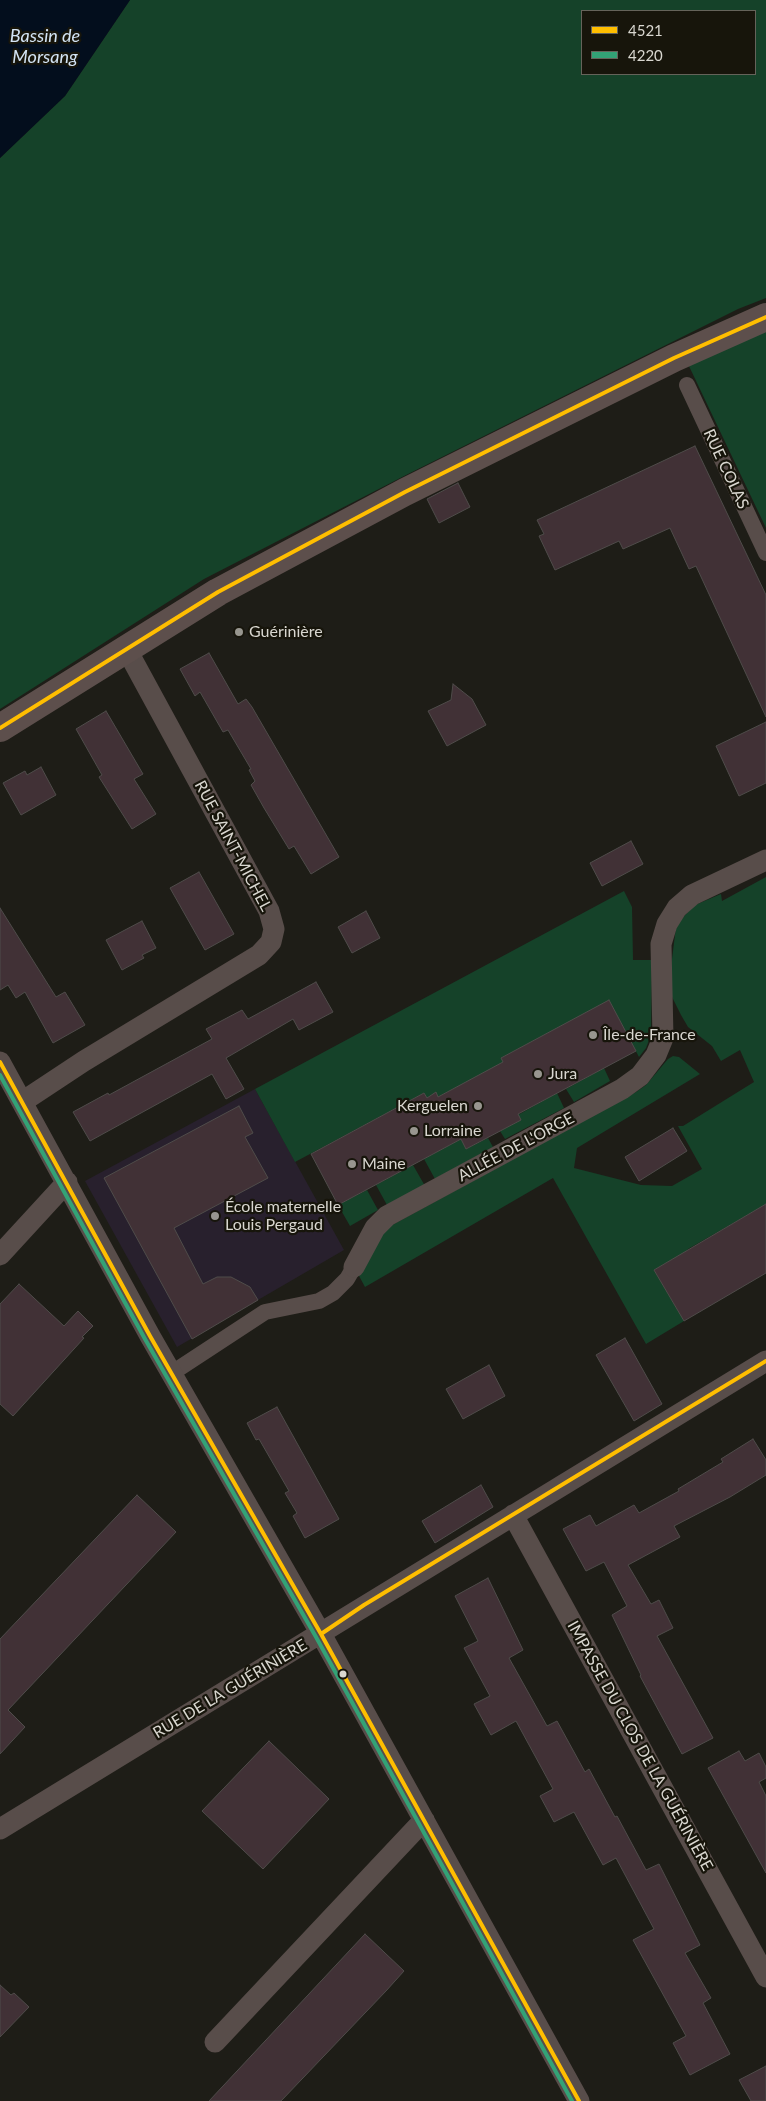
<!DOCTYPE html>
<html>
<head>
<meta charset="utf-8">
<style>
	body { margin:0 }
	#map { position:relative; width:766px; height:2101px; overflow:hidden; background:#1e1d17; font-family:Lato,sans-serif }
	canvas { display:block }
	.legend { position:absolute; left:581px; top:10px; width:175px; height:65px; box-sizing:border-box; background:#17150b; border:1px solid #65635a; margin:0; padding:6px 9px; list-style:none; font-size:15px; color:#d9d7d0 }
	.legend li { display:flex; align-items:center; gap:10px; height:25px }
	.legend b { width:25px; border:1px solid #65635a }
</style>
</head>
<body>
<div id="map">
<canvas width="766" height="2101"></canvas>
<ul class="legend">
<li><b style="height:6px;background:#ffbe00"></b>4521</li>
<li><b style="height:6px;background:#33a276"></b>4220</li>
</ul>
</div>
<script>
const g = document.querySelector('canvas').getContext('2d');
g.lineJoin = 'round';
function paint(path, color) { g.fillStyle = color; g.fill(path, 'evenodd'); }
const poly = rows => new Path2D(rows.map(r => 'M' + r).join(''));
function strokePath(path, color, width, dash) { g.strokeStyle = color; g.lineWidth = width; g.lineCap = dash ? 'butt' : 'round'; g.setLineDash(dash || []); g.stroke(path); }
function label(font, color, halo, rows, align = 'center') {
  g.font = font + ' Lato,sans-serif'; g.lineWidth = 4.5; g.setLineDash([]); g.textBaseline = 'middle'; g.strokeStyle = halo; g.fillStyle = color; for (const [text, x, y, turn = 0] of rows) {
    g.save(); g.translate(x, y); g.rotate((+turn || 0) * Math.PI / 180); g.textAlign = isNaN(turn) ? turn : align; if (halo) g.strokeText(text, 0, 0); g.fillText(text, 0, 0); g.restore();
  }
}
paint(poly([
	[255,1089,344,1250,177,1347,85,1181]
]), '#28202d');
paint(poly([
	[130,0,766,0,766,298,738,309,406,475,204,579,0,709,0,158,65,96],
	[582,11,755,11,755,74,582,74],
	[766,330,766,528,688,364],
	[766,877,766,1211,763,1206,688,1249,676,1264,673,1259,654,1270,684,1321,646,1344,553,1178,365,1287,358,1274,383,1230,636,1092,646,1085,668,1059,673,1056,679,1057,700,1074,577,1148,574,1168,641,1185,672,1186,702,1169,678,1126,683,1126,754,1082,740,1050,721,1061,712,1046,688,1027,681,1015,672,997,670,975,676,927,685,915,695,905,721,894,722,901],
	[624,891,632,907,633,960,652,960,651,1035,646,1048,639,1057,609,1001,501,1058,503,1062,460,1092,457,1087,438,1097,436,1093,427,1098,424,1093,295,1162,255,1089],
	[604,1068,610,1081,574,1102,566,1089],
	[557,1093,564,1108,505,1139,500,1131,521,1120,518,1115],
	[488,1138,493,1147,435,1179,424,1159,461,1139,466,1149],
	[413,1165,425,1186,387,1205,376,1185],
	[367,1190,378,1210,350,1226,338,1205]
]), '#154229');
paint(poly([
	[0,0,130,0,65,96,0,158]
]), '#030e1d');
const building = poly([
	[695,446,766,595,766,717,696,566,689,569,670,528,623,549,619,541,555,570,539,536,544,534,537,520,695,446],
	[458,483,470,507,439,523,427,499,458,483],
	[209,653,238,704,246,699,252,707,339,857,311,874,294,846,289,849,264,808,251,785,255,781,249,770,251,769,228,730,223,732,200,692,195,696,180,669,209,653],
	[453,684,472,699,486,725,447,746,428,711,451,700,453,684],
	[106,711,143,774,134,779,156,814,132,829,99,777,102,775,76,729,106,711],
	[766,722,766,783,739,796,716,746,766,722],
	[41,767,56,795,21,815,3,783,25,771,27,775,41,767],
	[631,841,643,864,602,886,590,863,631,841],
	[199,872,234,934,205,950,170,888,199,872],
	[0,908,56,997,65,992,85,1025,53,1043,25,992,16,998,8,985,0,990,0,908],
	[366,911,380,938,352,953,338,927,366,911],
	[142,921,156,948,142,955,144,958,122,970,106,940,142,921],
	[316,982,333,1012,299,1030,293,1019,226,1058,244,1089,226,1099,212,1074,90,1141,73,1112,108,1093,109,1095,212,1039,206,1029,242,1010,248,1019,316,982],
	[609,1000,636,1051,518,1114,521,1120,466,1149,461,1139,338,1205,311,1154,424,1093,427,1098,436,1092,438,1097,503,1062,501,1058,609,1000],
	[239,1106,253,1133,245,1137,268,1178,174,1228,203,1284,217,1277,231,1277,250,1287,258,1300,192,1339,104,1178,239,1106],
	[673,1128,687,1151,639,1181,625,1157,673,1128],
	[766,1204,766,1273,684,1321,654,1270,766,1204],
	[19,1284,64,1326,78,1311,93,1326,82,1337,84,1338,13,1416,0,1404,0,1304,19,1284],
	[625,1338,662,1404,634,1421,596,1355,625,1338],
	[489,1365,505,1396,463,1419,446,1389,489,1365],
	[277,1407,339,1519,305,1538,293,1516,297,1513,285,1493,289,1491,259,1439,256,1440,247,1423,277,1407],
	[753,1439,766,1460,766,1475,730,1497,674,1526,680,1537,628,1565,651,1604,659,1600,673,1628,657,1636,713,1738,682,1754,640,1676,641,1675,612,1615,627,1606,604,1562,586,1571,563,1529,590,1515,596,1526,634,1505,639,1513,679,1491,678,1489,723,1462,721,1459,753,1439],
	[481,1485,493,1507,435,1543,422,1521,481,1485],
	[137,1495,176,1532,8,1710,25,1727,0,1754,0,1639,137,1495],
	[488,1578,523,1650,509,1658,547,1726,557,1721,585,1772,589,1769,615,1817,617,1816,646,1870,659,1864,700,1945,685,1953,711,1998,703,2003,730,2054,690,2075,673,2043,686,2036,633,1940,654,1929,616,1858,603,1865,574,1812,554,1822,540,1796,553,1789,516,1721,491,1735,474,1704,490,1696,464,1648,478,1641,455,1596,488,1578],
	[269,1741,329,1799,263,1869,202,1811,269,1741],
	[739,1751,745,1761,759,1753,766,1767,766,1778,759,1782,766,1796,766,1873,708,1768,739,1751],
	[365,1934,404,1971,386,1991,281,2101,209,2101,365,1934],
	[0,1985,11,1995,14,1993,29,2007,0,2037,0,1985],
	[766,2066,766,2101,751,2101,739,2080,766,2066]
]);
paint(building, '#413136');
strokePath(building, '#4f4c4a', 1);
strokePath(poly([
	[687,385,766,553],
	[172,1373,265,1312,319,1301,333,1293,347,1279,354,1267]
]), '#584d4a', 16);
strokePath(poly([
	[0,1062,150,1336,321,1634,579,2101],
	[22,1102,84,1061,259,955,271,942,274,929,269,911,127,650],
	[0,1255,67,1182],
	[354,1267,375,1228,387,1216,622,1089,640,1076,656,1055,663,1038,661,944,667,924,677,908,692,895,766,860],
	[513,1515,766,1977],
	[0,1829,766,1361],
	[215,2042,424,1820]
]), '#584d4a', 21);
strokePath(poly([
	[0,728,218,592,405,492,674,358,766,317]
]), '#5d4f4c', 28);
strokePath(poly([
	[0,728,218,592,405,492,674,358,766,317],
	[0,1062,150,1336,321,1634,579,2101],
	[321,1634,364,1605,766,1361]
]), '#ffbe00', 4);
strokePath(poly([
	[0,1075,145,1339,316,1637,572,2101]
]), '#33a276', 4);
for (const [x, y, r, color] of [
	[239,632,5,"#98968f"],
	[593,1035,5,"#98968f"],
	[538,1074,5,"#98968f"],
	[478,1106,5,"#98968f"],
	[414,1131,5,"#98968f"],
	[352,1164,5,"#98968f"],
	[215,1216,5,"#98968f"],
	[343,1674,4.5,"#d9d7d0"]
]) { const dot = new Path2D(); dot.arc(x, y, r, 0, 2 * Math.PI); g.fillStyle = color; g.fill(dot); strokePath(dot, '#17150b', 2); }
label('16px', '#d9d7d0', '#17150b', [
	["RUE COLAS",726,469,65],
	["RUE SAINT-MICHEL",233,846,62],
	["ALLÉE DE L'ORGE",516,1147,-28],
	["RUE DE LA GUÉRINIÈRE",230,1689,-31],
	["IMPASSE DU CLOS DE LA GUÉRINIÈRE",640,1746,61]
]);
label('16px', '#d9d7d0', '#17150b', [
	["Guérinière",249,632],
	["Île-de-France",603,1035],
	["Jura",548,1074],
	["Kerguelen",468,1106,"right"],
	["Lorraine",424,1131],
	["Maine",362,1164],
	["École maternelle",225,1207],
	["Louis Pergaud",225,1225]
], 'left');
label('italic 18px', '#d3e4f5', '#17150b', [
	["Bassin de",45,36],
	["Morsang",45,57]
]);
</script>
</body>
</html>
